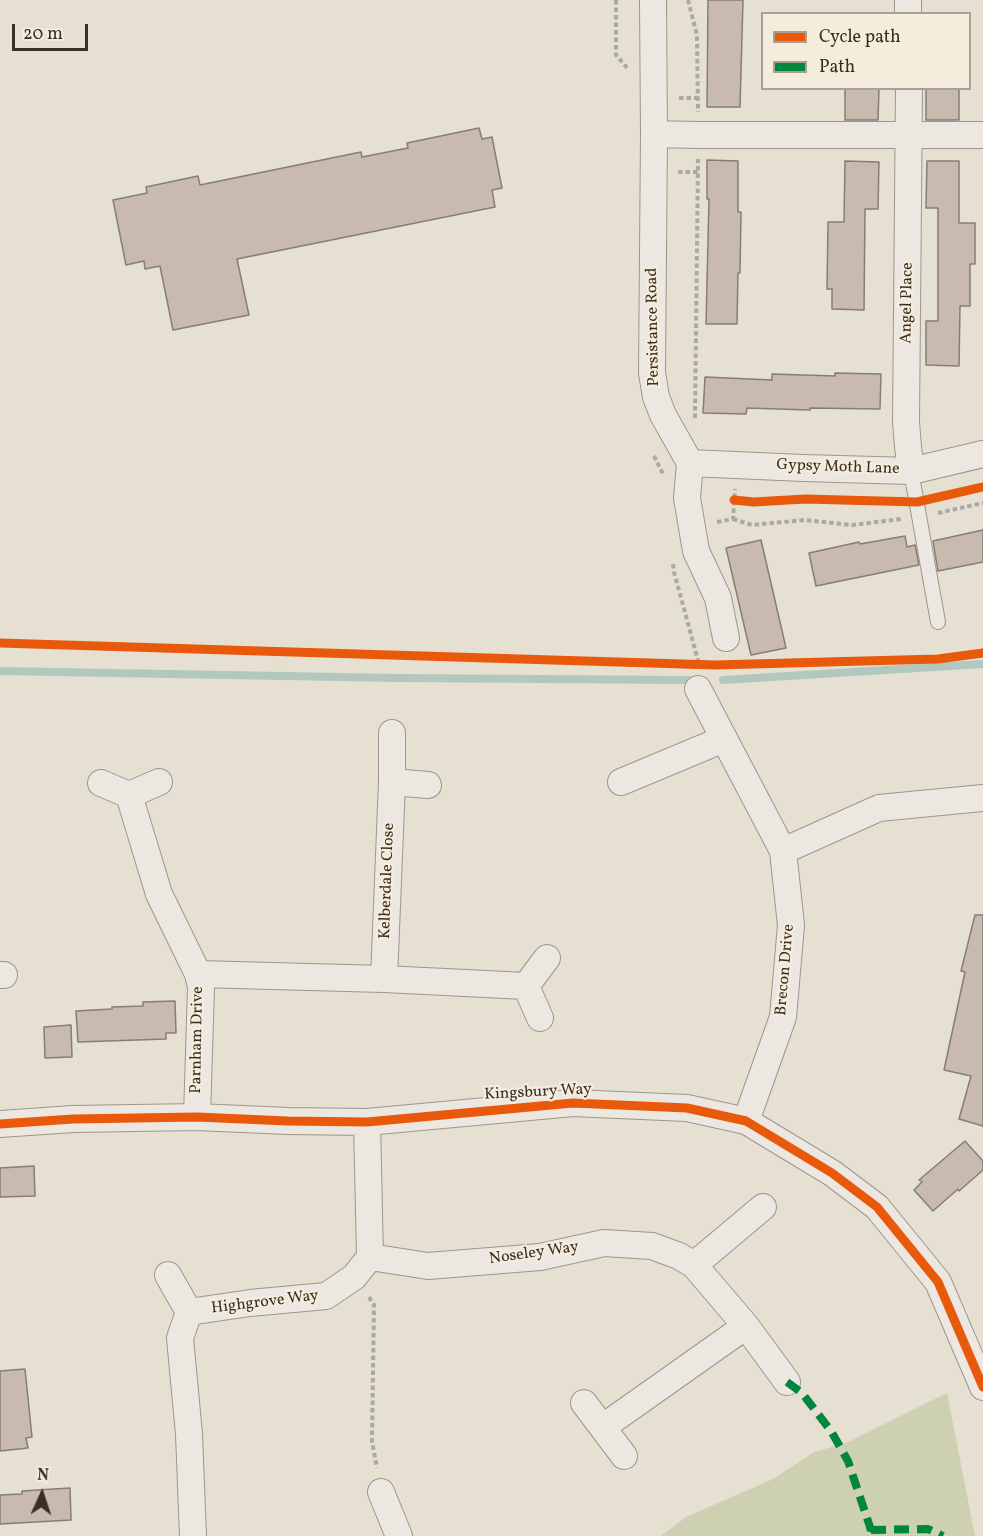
<!DOCTYPE html>
<html>
<head>
<meta charset="utf-8">
<style>
	body { margin:0 }
	#map { position:relative; width:983px; height:1536px; overflow:hidden; background:#e6e0d2; font-family:Vollkorn,serif }
	canvas { display:block }
	.legend { position:absolute; left:761px; top:12px; width:210px; height:78px; box-sizing:border-box; background:#f4eddd; border:2px solid #aaa092; margin:0; padding:8px 10px; list-style:none; font-size:18px; color:#3c2d22 }
	.legend li { display:flex; align-items:center; gap:12px; height:30px }
	.legend b { width:30px; border:2px solid #aaa092 }
	.north { position:absolute; left:12px; top:1464px; width:60px; height:60px; -webkit-text-stroke:4px #f4eddd; paint-order:stroke; rotate:3deg; font-size:16px; font-weight:700; line-height:24px; text-align:center; color:#3c2d22 }
	.north::after { content:''; display:block; margin:auto; width:21px; height:27px; background:#3c2d22; clip-path:polygon(50% 0,100% 100%,50% 72%,0 100%) }
	.scale { position:absolute; left:12px; top:24px; width:76px; height:27px; box-sizing:border-box; border:3px solid #3c2d22; border-top:0; padding-left:8px; font-size:18px; line-height:21px; white-space:nowrap; color:#3c2d22; -webkit-text-stroke:4px #f4eddd; paint-order:stroke }
</style>
</head>
<body>
<div id="map">
<canvas width="983" height="1536"></canvas>
<ul class="legend">
<li><b style="height:8px;background:#e8590c"></b>Cycle path</li>
<li><b style="height:8px;background:#00873e"></b>Path</li>
</ul>
<div class="north">N</div>
<div class="scale">20 m</div>
</div>
<script>
const g = document.querySelector('canvas').getContext('2d');
g.lineJoin = 'round';
function paint(path, color) { g.fillStyle = color; g.fill(path, 'evenodd'); }
const poly = rows => new Path2D(rows.map(r => 'M' + r).join(''));
function strokePath(path, color, width, dash) { g.strokeStyle = color; g.lineWidth = width; g.lineCap = dash ? 'butt' : 'round'; g.setLineDash(dash || []); g.stroke(path); }
function label(font, color, halo, rows, align = 'center') {
  g.font = font + ' Vollkorn,serif'; g.lineWidth = 4.5; g.setLineDash([]); g.textBaseline = 'middle'; g.strokeStyle = halo; g.fillStyle = color; for (const [text, x, y, turn = 0] of rows) {
    g.save(); g.translate(x, y); g.rotate((+turn || 0) * Math.PI / 180); g.textAlign = isNaN(turn) ? turn : align; if (halo) g.strokeText(text, 0, 0); g.fillText(text, 0, 0); g.restore();
  }
}
paint(poly([
	[947,1393,975,1536,661,1536,686,1517,773,1479,814,1452,846,1443]
]), '#cdd1b2');
strokePath(poly([
	[0,671,396,678,688,680],
	[723,680,983,664]
]), '#b0c8be', 8);
const building = poly([
	[708,0,743,0,740,107,707,107,708,0],
	[845,88,879,88,878,120,845,120,845,88],
	[926,88,959,88,959,120,926,120,926,88],
	[479,128,482,139,492,137,502,188,492,190,495,207,237,259,249,315,173,330,160,266,145,269,144,261,126,265,113,200,147,193,146,187,198,176,200,185,361,152,362,157,408,148,407,143,479,128],
	[707,160,738,161,738,212,741,212,740,273,738,273,737,324,706,324,709,199,707,199,707,160],
	[845,161,879,162,878,209,865,209,864,310,832,309,832,289,827,289,828,222,844,222,845,161],
	[927,161,959,161,959,223,975,223,975,264,970,264,970,306,960,306,959,366,926,365,926,321,938,321,938,208,926,208,927,161],
	[835,373,881,374,880,409,810,408,810,410,747,408,746,414,703,413,705,377,772,380,772,374,835,376,835,373],
	[983,530,983,562,938,571,933,541,983,530],
	[905,536,907,547,915,545,919,565,816,586,809,553,859,542,860,544,905,536],
	[761,540,786,648,751,655,726,548,761,540],
	[975,915,983,915,983,1126,959,1119,971,1076,944,1070,965,972,961,971,975,915],
	[175,1001,176,1033,166,1033,166,1039,78,1042,76,1011,112,1009,112,1007,143,1006,143,1002,175,1001],
	[71,1025,72,1057,45,1058,44,1027,71,1025],
	[965,1141,983,1161,983,1170,959,1191,958,1189,933,1211,914,1190,922,1182,919,1180,965,1141],
	[34,1166,35,1196,0,1197,0,1168,34,1166],
	[25,1369,32,1437,26,1438,28,1448,0,1451,0,1371,25,1369],
	[70,1488,71,1520,0,1524,0,1495,22,1494,22,1491,70,1488]
]);
paint(building, '#c9bab0');
strokePath(building, '#847e76', 1.5);
const service = poly([
	[911,471,938,622]
]);
const minor = poly([
	[653,0,654,134,652,373,656,397,663,415,690,463,687,498,696,551,718,598,726,638],
	[908,0,908,14],
	[909,88,906,422,908,447,911,471],
	[654,134,698,135,983,135],
	[690,463,803,468,911,471,983,454],
	[698,689,783,851,791,925,783,1017,746,1121],
	[392,782,428,785],
	[621,782,724,739],
	[101,783,129,795,159,782],
	[129,795,159,894,198,974,201,987,197,1117],
	[783,851,879,808,983,798],
	[198,974,384,979,526,986],
	[0,975,4,975],
	[384,979,392,782,392,733],
	[540,1018,526,986,547,958],
	[0,1124,73,1119,197,1117,288,1121,367,1122,573,1103,687,1108,746,1121,832,1173,877,1207,938,1282,983,1387],
	[370,1257,428,1266,540,1257,604,1243,652,1246,679,1256,694,1265,746,1326,787,1382],
	[694,1265,763,1207],
	[168,1275,189,1312],
	[584,1403,624,1456],
	[603,1427,746,1326],
	[381,1492,399,1536],
	[193,1536,189,1434,180,1338,189,1312,250,1303,326,1296,354,1277,370,1257,367,1122]
]);
strokePath(service, '#9c968d', 16);
strokePath(minor, '#9c968d', 28);
strokePath(poly([
	[616,0,616,55,629,70],
	[688,0,697,35,698,112],
	[679,98,698,98],
	[678,172,698,172],
	[695,418,698,159],
	[654,456,663,474],
	[938,513,983,503],
	[733,519,752,525,804,520,852,525,901,519],
	[717,522,733,519,735,489],
	[673,564,674,572,699,664],
	[369,1297,374,1305,372,1442,377,1468]
]), '#aca9a2', 4, [4.5, 3]);
strokePath(service, '#ece8e1', 14);
strokePath(minor, '#ece8e1', 26);
strokePath(poly([
	[787,1382,802,1393,831,1431,848,1461,871,1530,869,1536],
	[871,1530,928,1529,943,1536]
]), '#00873e', 8, [15, 8]);
strokePath(poly([
	[734,500,754,502,805,499,917,502,983,487],
	[0,643,715,665,938,659,983,653],
	[0,1124,73,1119,197,1117,288,1121,367,1122,573,1103,687,1108,746,1121,832,1173,877,1207,938,1282,983,1387]
]), '#e8590c', 9);
label('16px', '#3c2d22', '#f4eddd', [
	["Angel Place",908,303,-89],
	["Persistance Road",654,327,-91],
	["Gypsy Moth Lane",838,468,2],
	["Kelberdale Close",388,881,-88],
	["Brecon Drive",786,970,-85],
	["Parnham Drive",198,1040,-89],
	["Kingsbury Way",538,1093,-3],
	["Noseley Way",534,1254,-8],
	["Highgrove Way",265,1303,-7]
]);
</script>
</body>
</html>
